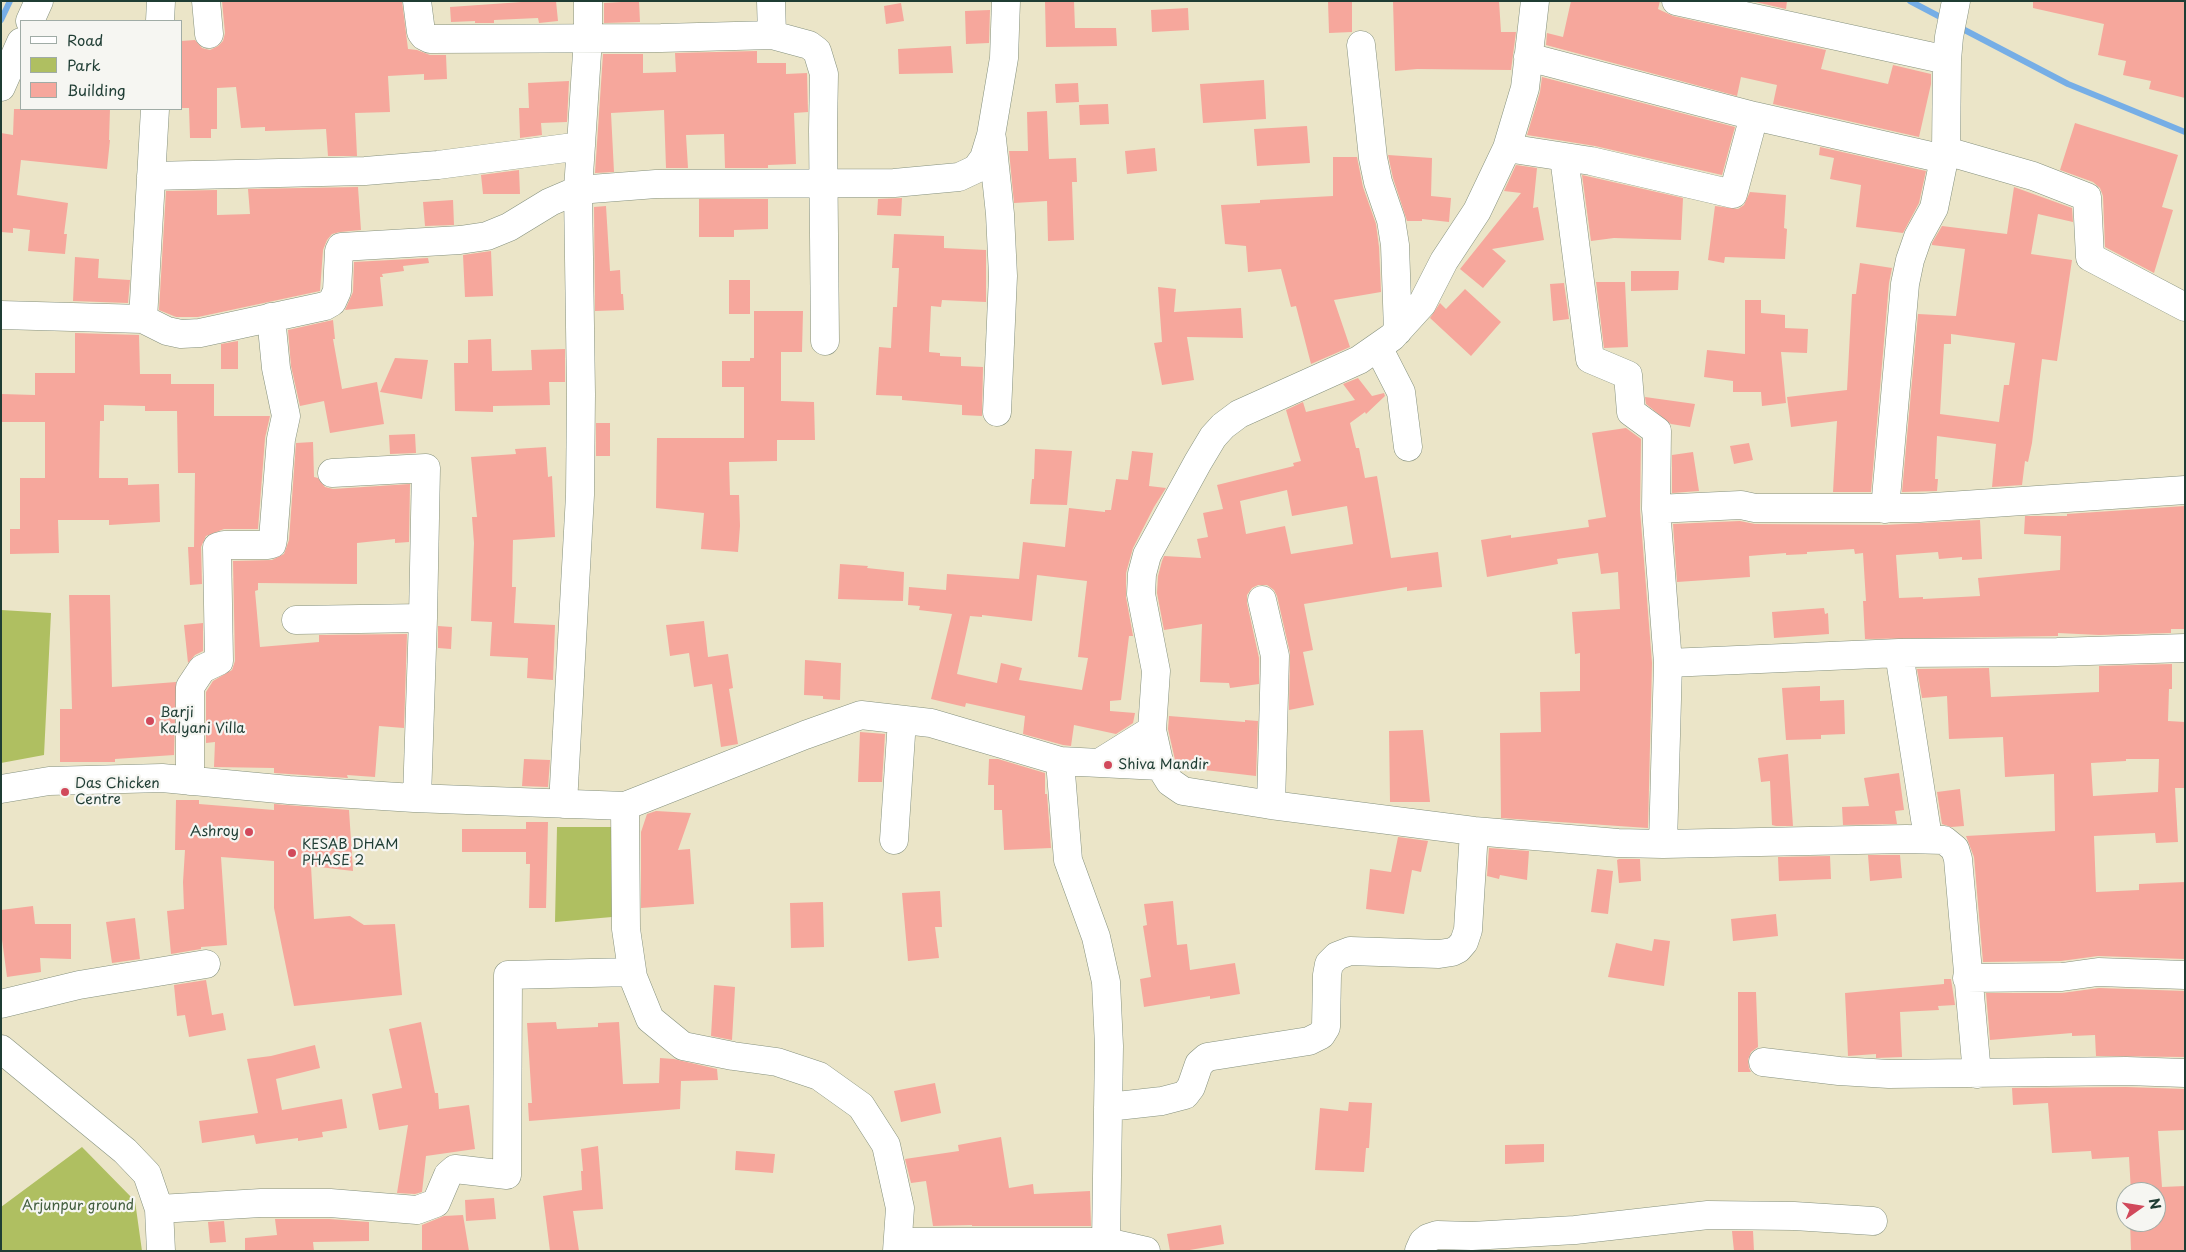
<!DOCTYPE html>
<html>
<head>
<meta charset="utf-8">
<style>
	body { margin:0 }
	#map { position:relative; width:2186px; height:1252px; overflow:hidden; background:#ebe5c8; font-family:"Playpen Sans",sans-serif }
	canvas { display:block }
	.frame { position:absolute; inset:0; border:2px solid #1f3d34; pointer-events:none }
	.legend { position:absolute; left:20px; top:20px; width:162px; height:90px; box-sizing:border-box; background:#f6f6f2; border:1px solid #a0aca6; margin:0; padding:6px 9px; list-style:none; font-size:15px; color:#1f3d34 }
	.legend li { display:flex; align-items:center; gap:10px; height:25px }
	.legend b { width:25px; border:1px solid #a0aca6 }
	.north { position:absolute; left:2116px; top:1182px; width:50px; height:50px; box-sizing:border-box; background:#f6f6f2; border:1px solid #a0aca6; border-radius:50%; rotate:77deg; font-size:14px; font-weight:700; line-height:20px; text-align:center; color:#1f3d34 }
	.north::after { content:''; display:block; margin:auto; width:18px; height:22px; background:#d1495b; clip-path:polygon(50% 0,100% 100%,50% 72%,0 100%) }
</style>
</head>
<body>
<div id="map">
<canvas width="2186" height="1252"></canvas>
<div class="frame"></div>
<ul class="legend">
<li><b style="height:6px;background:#fff"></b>Road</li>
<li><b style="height:14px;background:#afbf61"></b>Park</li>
<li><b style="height:14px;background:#f6a79c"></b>Building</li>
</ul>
<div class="north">N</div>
</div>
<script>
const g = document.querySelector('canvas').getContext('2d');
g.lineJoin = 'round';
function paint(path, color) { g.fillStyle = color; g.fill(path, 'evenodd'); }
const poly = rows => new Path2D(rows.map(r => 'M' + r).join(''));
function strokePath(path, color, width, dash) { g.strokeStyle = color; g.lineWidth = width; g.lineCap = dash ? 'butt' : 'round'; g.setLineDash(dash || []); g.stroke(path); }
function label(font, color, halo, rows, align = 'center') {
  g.font = font + ' "Playpen Sans",sans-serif'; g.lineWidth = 4.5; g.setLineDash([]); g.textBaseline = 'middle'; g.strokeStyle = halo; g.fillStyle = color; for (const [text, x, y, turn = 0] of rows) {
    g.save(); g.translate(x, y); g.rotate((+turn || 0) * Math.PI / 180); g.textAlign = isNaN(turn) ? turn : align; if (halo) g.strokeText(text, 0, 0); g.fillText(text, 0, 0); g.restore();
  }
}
paint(poly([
	[1,610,51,613,44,755,1,763],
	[557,827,612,827,612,917,555,922],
	[82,1147,135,1201,142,1251,1,1251,1,1207]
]), '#afbf61');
strokePath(poly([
	[1910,1,1946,20],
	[1,20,10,1],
	[1957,26,2068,84,2185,132]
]), '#76aee6', 6);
paint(poly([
	[222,1,402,1,408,49,417,50,430,55,446,55,447,79,424,80,424,74,388,76,390,112,355,113,357,156,328,156,326,129,265,131,265,127,241,128,236,87,217,88,217,129,211,129,211,138,190,138,189,108,181,108,181,41,195,40,202,48,210,50,218,46,223,41,225,33],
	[536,1,556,1,558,21,539,23,538,18,494,20,494,23,475,23,475,21,451,22,450,7],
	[639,1,640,22,604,23,604,3],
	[1045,1,1074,1,1075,28,1116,28,1117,46,1046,47],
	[1328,1,1352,1,1352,32,1329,33],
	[1393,1,1499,1,1501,32,1516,32,1511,70,1417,69,1395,71],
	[1571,1,1660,1,1658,9,1673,16,1826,50,1821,69,1888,84,1893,65,1931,74,1931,84,1919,137,1773,104,1777,85,1741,77,1737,96,1546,45,1547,33,1563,37],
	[1751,1,1787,1,1786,9],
	[2033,1,2185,1,2185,98,2149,89,2151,81,2123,75,2126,61,2098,55,2104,24,2033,8],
	[901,3,904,21,886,24,884,6],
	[1188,8,1189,30,1152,32,1151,10],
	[990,10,989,43,966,44,965,11],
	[951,46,953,73,899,74,898,49],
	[757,51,757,63,786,63,786,74,807,73,808,112,794,113,796,164,768,165,768,168,725,168,724,134,686,135,688,168,666,168,664,110,611,113,614,172,595,173,603,54,643,54,643,73,676,72,675,53],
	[1542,77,1735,127,1722,175,1595,146,1527,135,1540,92],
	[1264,80,1266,119,1203,123,1200,84],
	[569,81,567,122,541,123,542,135,520,138,519,108,529,108,528,83],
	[1078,83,1079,102,1056,103,1055,84],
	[1108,104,1109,124,1080,125,1079,105],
	[14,109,110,109,109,140,110,140,107,169,21,160,17,195,68,203,64,234,67,234,65,254,28,251,30,230,13,228,13,233,1,232,1,133,13,135],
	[1047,111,1049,159,1076,158,1077,182,1072,182,1074,240,1048,241,1047,201,1014,203,1009,151,1028,151,1027,112],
	[2075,123,2178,155,2162,207,2173,210,2154,273,2105,247,2103,196,2100,188,2093,182,2060,170],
	[1307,126,1310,163,1257,166,1254,129],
	[1820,147,1926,171,1919,203,1903,233,1856,227,1861,185,1830,179,1834,158,1819,155],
	[1155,148,1157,171,1127,174,1125,151],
	[1388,155,1432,158,1431,196,1451,198,1449,222,1422,219,1422,221,1407,221,1393,178],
	[1333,157,1357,157,1363,187,1376,224,1379,247,1381,292,1334,300,1350,347,1311,364,1296,306,1291,307,1281,269,1248,272,1246,246,1225,244,1221,205,1260,203,1260,200,1333,196],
	[1516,165,1537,168,1533,208,1538,207,1544,240,1492,249,1506,261,1483,288,1460,269,1521,193,1504,191],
	[519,170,520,194,483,194,481,175],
	[1582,175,1683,198,1681,240,1614,238,1591,241],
	[358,187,361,230,340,232,332,234,327,240,323,250,320,291,198,317,176,317,159,310,166,191,217,190,217,215,250,214,248,189],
	[2014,187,2072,208,2073,222,2038,214,2031,254,2072,260,2057,361,2042,359,2032,443,2028,462,2025,461,2022,485,1992,487,1996,444,1937,436,1935,479,1938,479,1937,491,1902,492,1918,314,1956,316,1965,249,1932,245,1932,243,1942,226,2007,234],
	[1951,334,2015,343,2009,385,2004,385,1999,422,1940,414,1944,344,1951,344],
	[1750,192,1786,195,1784,228,1787,229,1785,259,1725,257,1724,263,1708,260,1715,206,1738,209,1744,205],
	[902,198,901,216,877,215,878,199],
	[699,199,768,199,768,229,734,230,734,237,699,237],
	[453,200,454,225,425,226,423,202],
	[606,206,610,271,620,270,621,294,623,294,624,310,595,311,594,207],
	[894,234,944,236,944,248,986,250,986,302,942,300,941,307,931,306,929,352,940,353,940,356,961,357,961,366,983,367,982,416,962,415,962,405,902,400,902,396,876,395,879,347,891,348,893,307,897,307,899,268,892,268],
	[491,251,493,296,465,297,463,255],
	[75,257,99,259,98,278,130,280,128,303,73,301],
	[428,258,429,263,403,266,404,271,382,274,383,277,380,277,383,306,345,310,353,292,354,262],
	[1860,263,1892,268,1889,283,1871,492,1833,492,1837,421,1791,427,1787,397,1847,390,1852,294,1856,294],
	[1631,271,1679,271,1678,290,1631,291],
	[729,280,750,280,750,314,729,314],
	[1596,282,1625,282,1628,347,1604,348],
	[1564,283,1569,319,1553,321,1550,284],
	[1158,287,1176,289,1174,312,1241,308,1243,338,1187,337,1194,380,1162,385,1154,343,1162,342],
	[1465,289,1501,322,1471,356,1430,318,1440,303,1446,309],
	[1745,300,1761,300,1761,313,1785,315,1785,328,1808,329,1807,353,1781,352,1786,403,1762,406,1761,392,1733,392,1733,381,1704,377,1707,350,1745,354],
	[754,311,803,311,802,352,781,352,781,401,814,402,815,440,777,440,777,461,729,462,730,495,739,495,740,526,738,552,701,549,704,513,656,508,657,438,744,438,744,387,722,387,722,361,750,361,750,358,754,358],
	[333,320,335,339,333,339,342,389,377,382,384,424,330,433,324,401,300,406,291,366,288,330],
	[75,333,139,335,140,374,171,374,171,384,214,384,214,416,270,416,265,438,258,529,224,529,206,536,201,547,202,584,190,585,188,547,194,547,195,473,178,473,177,411,145,411,145,406,104,405,104,421,100,421,99,478,128,478,128,485,159,484,160,522,109,525,109,520,58,520,59,553,10,554,10,529,20,529,20,478,45,478,45,422,1,422,1,394,35,395,35,373,75,373],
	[491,339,492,371,532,370,531,350,565,349,565,382,549,382,550,405,493,406,493,412,455,411,454,363,468,363,468,340],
	[238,341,238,369,221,369,221,344],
	[395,358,428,360,422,399,380,392],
	[1358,378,1372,396,1384,393,1385,396,1366,414,1365,412,1350,423,1356,448,1359,448,1365,478,1377,476,1391,558,1438,552,1442,587,1407,591,1407,587,1304,604,1313,650,1303,652,1314,705,1289,710,1290,653,1277,596,1274,590,1267,585,1258,585,1252,588,1247,595,1247,603,1259,658,1259,684,1230,688,1229,683,1200,682,1202,624,1164,630,1157,593,1158,576,1162,561,1164,556,1201,558,1197,539,1208,537,1203,513,1223,509,1217,485,1294,466,1293,463,1301,461,1286,410,1303,402,1306,412,1355,400,1343,384],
	[1287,490,1292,516,1347,506,1353,544,1291,554,1285,526,1246,534,1240,501],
	[1645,397,1695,404,1690,427,1671,424,1646,404],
	[596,423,610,423,610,456,596,456],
	[1626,428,1641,439,1640,510,1652,663,1648,828,1501,818,1500,733,1541,732,1540,692,1580,691,1580,653,1575,654,1572,612,1620,609,1618,572,1601,574,1598,553,1557,559,1558,564,1487,577,1481,540,1511,535,1511,538,1589,527,1588,520,1606,517,1592,433],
	[415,434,416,453,390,454,389,435],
	[313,442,314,477,318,478,325,487,333,489,410,484,409,542,395,543,395,539,357,543,357,584,258,583,258,590,255,591,260,647,319,642,319,635,407,634,404,728,379,726,375,777,347,775,348,778,274,773,274,768,214,767,215,742,206,743,206,692,213,681,232,670,235,661,233,561,272,560,284,554,289,540,296,443],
	[1749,443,1753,460,1734,464,1730,446],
	[546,447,548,477,552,476,555,537,513,540,512,587,516,587,514,623,555,625,553,680,527,678,528,658,490,656,492,622,471,621,474,543,472,517,477,517,471,457,516,454,515,449],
	[1035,449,1072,451,1067,505,1030,504,1032,479,1034,479],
	[1132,451,1153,453,1149,486,1166,488,1154,507,1133,548,1126,573,1126,597,1133,636,1129,636,1121,700,1110,701,1110,711,1135,713,1133,723,1116,734,1074,725,1071,746,1063,745,1023,734,1025,716,966,703,965,707,931,699,952,614,919,610,920,606,908,605,909,587,946,590,947,574,1019,579,1023,542,1065,547,1069,508,1105,512,1105,510,1111,510,1116,479,1128,480],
	[1037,575,1087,581,1078,657,1088,658,1082,690,1019,680,1022,668,1001,663,997,683,957,674,970,616,982,617,982,615,1032,621],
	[1693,452,1699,491,1672,493,1672,455],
	[2185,506,2185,629,2171,629,2171,633,2099,635,2058,633,2058,636,1865,639,1863,601,1866,601,1863,553,1855,554,1854,549,1807,552,1807,554,1786,555,1786,553,1749,556,1750,577,1677,582,1673,524,1740,521,1755,524,1884,525,1980,520,1982,559,1962,560,1962,557,1939,559,1938,552,1896,555,1899,598,1923,597,1923,599,1980,596,1978,578,2060,570,2061,536,2024,534,2025,516,2067,516,2067,514],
	[840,564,868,566,867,568,904,572,903,601,838,599],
	[69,595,110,595,112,687,176,682,174,755,115,759,115,762,60,762,60,709,72,709],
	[1824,608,1825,614,1828,613,1829,634,1774,638,1772,612],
	[704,621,708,657,728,654,733,688,729,689,738,744,721,747,712,684,694,687,689,653,670,656,666,625],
	[203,623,203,651,195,655,188,663,184,625],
	[438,626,452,627,451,649,438,648],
	[805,660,841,663,840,700,823,699,823,696,804,695],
	[2172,664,2172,689,2169,689,2168,721,2185,722,2185,788,2175,788,2178,842,2156,843,2155,833,2094,836,2096,892,2139,890,2139,884,2185,882,2185,959,2098,956,2061,961,1983,962,1974,857,1966,836,2055,831,2054,774,2005,777,2003,737,1949,739,1947,696,1922,698,1917,669,1989,668,1991,697,2099,692,2099,666],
	[2126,759,2159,759,2158,792,2093,796,2091,763,2126,761],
	[1820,686,1820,701,1844,700,1845,734,1821,735,1821,739,1786,740,1782,688],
	[1169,716,1245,722,1245,720,1258,721,1256,776,1179,767,1175,760,1168,729],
	[1423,730,1430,802,1390,802,1389,731],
	[860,732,885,734,882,782,858,782],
	[1788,754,1793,826,1776,826,1772,825,1770,781,1761,782,1758,758],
	[524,759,550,760,548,787,522,786],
	[989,759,998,759,1045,773,1045,794,1047,794,1051,848,1004,850,1002,810,994,810,994,785,988,785],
	[1899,773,1904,810,1895,811,1897,824,1843,825,1842,807,1869,806,1864,778],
	[1960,789,1964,826,1951,827,1942,824,1937,792],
	[176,800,199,800,199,804,274,810,274,804,349,810,353,871,311,866,314,919,350,916,364,925,395,924,402,995,294,1006,274,908,274,861,221,857,227,945,201,947,201,949,171,954,167,911,184,909,183,882,185,850,175,850],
	[656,811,691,813,678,850,690,849,694,904,641,908,641,832,647,814],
	[526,822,548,822,546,908,529,908,530,864,526,864,526,852,462,852,462,829,526,829],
	[1398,837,1428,841,1421,872,1412,870,1404,914,1366,909,1370,869,1391,872],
	[1489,848,1529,851,1527,880,1500,875,1499,879,1487,876],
	[1868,855,1900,855,1902,878,1870,881],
	[1830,856,1831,879,1779,881,1778,857],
	[1619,859,1640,859,1641,881,1619,883,1617,860],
	[1597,869,1613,871,1608,914,1591,912],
	[940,891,942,927,935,927,939,958,908,961,902,893],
	[1173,901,1177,945,1187,944,1190,970,1235,963,1240,994,1210,999,1210,996,1144,1007,1140,979,1151,977,1143,926,1147,925,1144,904],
	[823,902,824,947,791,948,790,903],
	[33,906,35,924,71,924,71,959,40,958,41,972,7,977,1,932,1,910],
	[1776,914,1778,936,1733,941,1731,919],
	[135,918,140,959,112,963,106,922],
	[1654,939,1670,941,1664,986,1608,977,1616,943,1652,951],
	[1944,979,1951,979,1955,1005,1938,1006,1939,1010,1900,1012,1902,1057,1876,1058,1876,1054,1848,1056,1845,993,1944,984],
	[206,980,212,1015,223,1013,226,1030,189,1037,185,1015,177,1016,174,985],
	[714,985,735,987,732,1040,711,1036],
	[2099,988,2185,991,2185,1057,2096,1056,2095,1035,2072,1036,2072,1033,1990,1040,1986,993,2062,993],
	[1738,992,1756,992,1758,1047,1751,1052,1748,1060,1749,1068,1751,1072,1738,1072],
	[421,1022,435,1093,438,1093,439,1109,469,1105,475,1149,426,1156,422,1192,415,1194,397,1193,408,1125,379,1130,372,1094,402,1088,389,1029],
	[556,1022,557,1029,598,1027,598,1023,619,1022,623,1084,659,1083,660,1058,674,1059,717,1069,718,1080,681,1081,680,1109,529,1121,528,1103,532,1103,527,1023],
	[315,1045,320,1068,276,1079,282,1110,342,1099,347,1128,322,1132,323,1137,298,1141,298,1138,256,1144,254,1135,202,1143,199,1121,258,1113,247,1059,271,1056],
	[935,1083,941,1113,901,1122,894,1091],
	[2126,1087,2185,1089,2185,1130,2158,1131,2162,1187,2185,1186,2185,1251,2131,1251,2130,1222,2156,1222,2156,1192,2131,1192,2129,1157,2092,1159,2091,1151,2052,1153,2048,1103,2013,1105,2012,1088],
	[1349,1102,1372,1103,1369,1148,1366,1148,1364,1172,1315,1170,1320,1108,1348,1111],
	[1001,1137,1009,1188,1033,1184,1034,1194,1090,1191,1091,1226,972,1226,972,1225,933,1226,926,1181,911,1183,905,1159,959,1151,958,1145],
	[1544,1144,1544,1162,1505,1164,1505,1145],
	[598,1146,603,1209,573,1211,579,1251,550,1251,543,1196,582,1190,581,1171,583,1171,581,1149],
	[736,1151,775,1154,773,1173,735,1170],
	[494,1198,496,1219,466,1221,465,1200],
	[463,1215,469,1251,422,1250,422,1225,444,1216],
	[275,1219,329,1219,369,1222,369,1241,313,1242,314,1251,245,1251,245,1238,277,1235],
	[224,1221,226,1242,210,1243,208,1222],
	[1221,1225,1224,1244,1184,1251,1170,1251,1167,1234],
	[1732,1231,1753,1231,1754,1251,1734,1251]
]), '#f6a79c');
const minor = poly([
	[206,1,209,34],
	[417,1,421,32,424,36,430,39,661,38,772,35,771,1],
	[1535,1,1525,88,1507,148,1477,211,1444,261,1422,304,1392,337,1359,360,1239,414,1223,426,1213,437,1198,462,1147,555,1142,574,1141,594,1156,671,1152,730,1160,766,1170,782,1183,791,1271,805,1474,831,1618,843,1663,844,1668,663,1899,653,2057,652,2185,648],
	[1676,1,1947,60,1949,37,1956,1],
	[30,21,39,1],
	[160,21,161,1],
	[772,35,809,45,817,51,824,74,823,130,825,341],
	[1361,45,1373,158,1378,182,1391,220,1395,245,1398,331],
	[1528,57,1754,116],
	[1947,60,1946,151,2033,176,2087,197,2090,257,2185,307],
	[1,87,21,42],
	[992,139,1000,214,1003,276,997,412],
	[1507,148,1591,161,1733,194,1754,116,1944,159,1946,151],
	[1564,157,1590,359,1628,375,1631,412,1657,431,1656,509,1668,663],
	[151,176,365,171,438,165,581,146],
	[1,315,143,319,155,109],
	[143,319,167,331,181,334,200,333,325,306,332,302,337,291,339,251,341,247,460,240,487,236,509,227,550,202,578,190,656,184,894,183,959,177,976,169,984,158,991,135,1004,58,1006,1],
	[1378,347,1401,392,1408,447],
	[332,473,426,468,423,618],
	[1656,509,1741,505,1755,508,1919,508,2185,490],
	[1885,509,1905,284,1910,260,1918,237,1934,208,1944,159],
	[1262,600,1275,656,1271,805],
	[296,620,423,618,417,798],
	[1899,653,1928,838],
	[1060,761,1068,860,1096,937,1106,982,1109,1046,1106,1242],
	[1099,763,1152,730],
	[190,781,190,687,202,669,219,661,217,547,224,545,268,545,272,544,273,539,281,439,286,416,276,368,271,317],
	[1,789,49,781,162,778,289,790,414,798,625,806,805,735,861,715,931,723,1060,761,1160,766],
	[563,804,580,495,581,394,578,190,588,38,588,1],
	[625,806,626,929,633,977,650,1019,683,1046,733,1056,777,1062,819,1076,861,1106,886,1145,900,1208,897,1251],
	[894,840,902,720],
	[1663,844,1906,839,1944,840,1955,849,1958,859,1977,1074],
	[1967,978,2062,977,2098,972,2185,975],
	[1,1004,79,985,206,964],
	[1,1049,125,1151,147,1174,159,1209,161,1251],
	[1763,1062,1839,1071,1889,1074,2126,1071,2185,1073],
	[1108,1107,1162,1101,1185,1095,1191,1087,1199,1064,1207,1057,1309,1041,1321,1035,1326,1027,1327,975,1329,964,1337,956,1350,951,1439,954,1452,952,1458,949,1464,942,1468,930,1474,831],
	[159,1209,261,1203,330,1203,417,1210,436,1203,448,1175,455,1169,507,1175,508,975,632,972],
	[898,1242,1106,1242,1146,1251],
	[1419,1251,1423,1242,1428,1238,1437,1235,1472,1236,1575,1230,1708,1215,1794,1216,1873,1221]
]);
strokePath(minor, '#85917e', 29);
strokePath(minor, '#fff', 28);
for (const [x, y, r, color] of [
	[150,721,5,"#d1495b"],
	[1108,765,5,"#d1495b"],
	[65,792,5,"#d1495b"],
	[249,832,5,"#d1495b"],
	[292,853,5,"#d1495b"]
]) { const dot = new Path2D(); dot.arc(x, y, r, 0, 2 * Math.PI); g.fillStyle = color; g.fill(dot); strokePath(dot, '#f6f6f2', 2); }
label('14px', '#1f3d34', '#f6f6f2', [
	["Barji",160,713],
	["Kalyani Villa",160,729],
	["Shiva Mandir",1118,765],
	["Das Chicken",75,784],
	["Centre",75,800],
	["Ashroy",239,832,"right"],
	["KESAB DHAM",302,845],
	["PHASE 2",302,861]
], 'left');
label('14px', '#435e3f', '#f6f6f2', [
	["Arjunpur ground",78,1206]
]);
</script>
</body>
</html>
